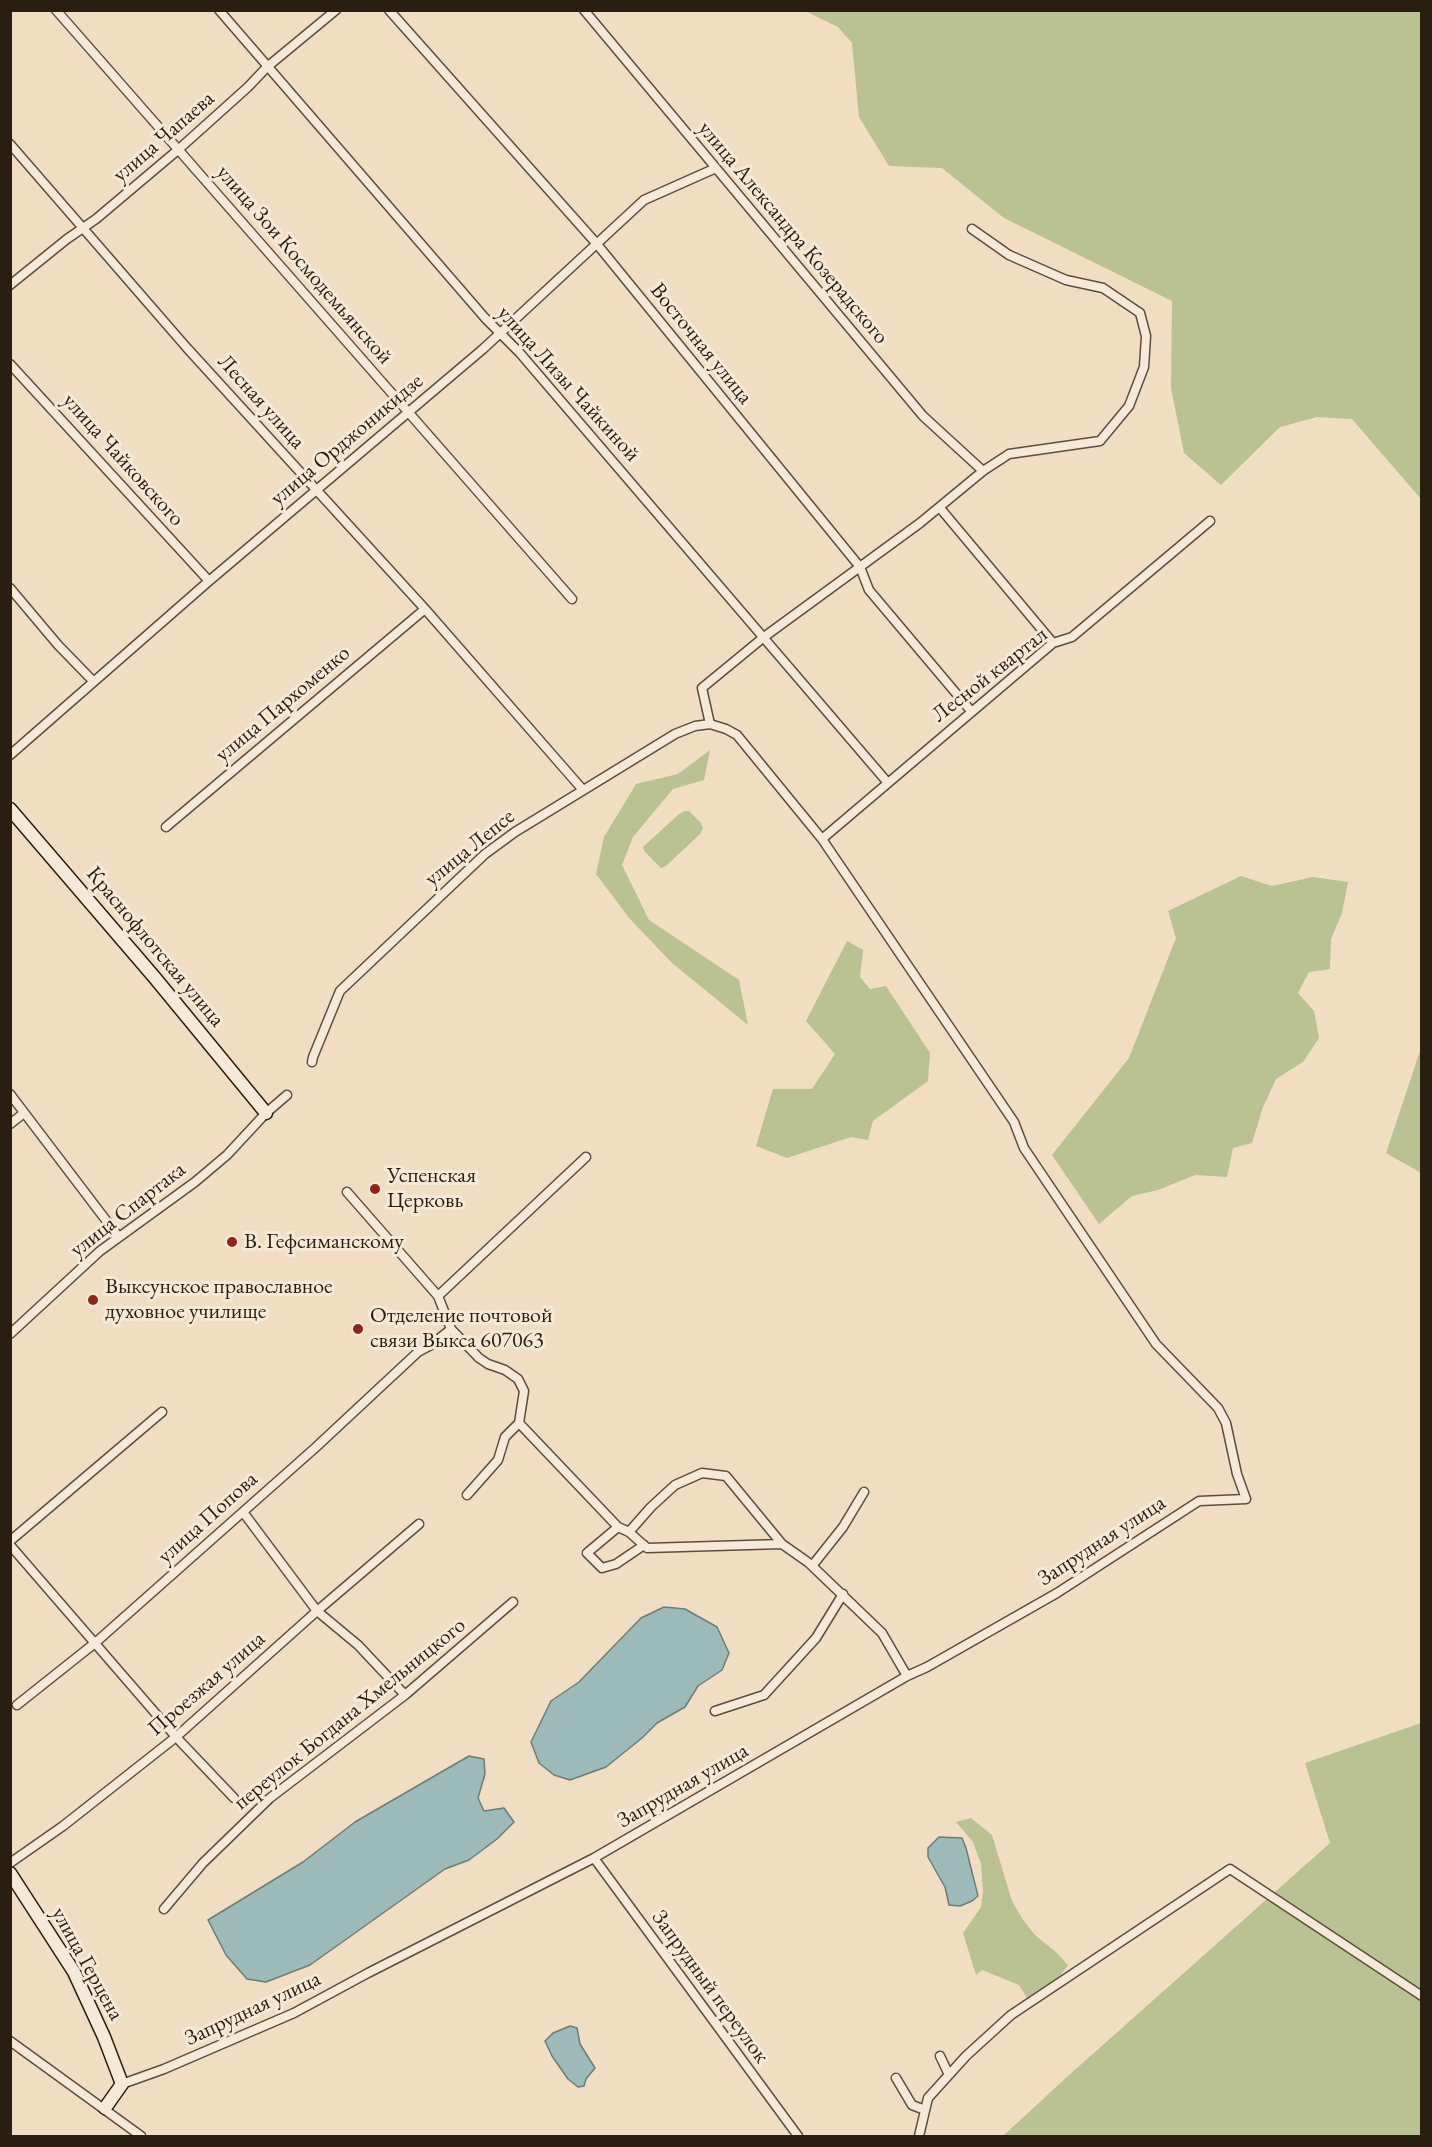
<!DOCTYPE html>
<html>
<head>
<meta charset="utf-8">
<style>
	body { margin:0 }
	#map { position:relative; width:1432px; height:2147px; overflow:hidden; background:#f1ddc2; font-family:"EB Garamond",serif }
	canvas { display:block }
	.frame { position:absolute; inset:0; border:12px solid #291e0f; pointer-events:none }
</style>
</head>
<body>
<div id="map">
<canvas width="1432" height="2147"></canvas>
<div class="frame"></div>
</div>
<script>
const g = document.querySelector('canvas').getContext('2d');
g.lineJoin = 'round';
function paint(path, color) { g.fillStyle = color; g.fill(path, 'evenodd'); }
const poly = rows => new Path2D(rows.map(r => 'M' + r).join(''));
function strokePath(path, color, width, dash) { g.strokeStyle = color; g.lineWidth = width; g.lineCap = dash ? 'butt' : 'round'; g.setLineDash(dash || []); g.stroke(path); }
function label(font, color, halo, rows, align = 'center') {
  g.font = font + ' "EB Garamond",serif'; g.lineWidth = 6; g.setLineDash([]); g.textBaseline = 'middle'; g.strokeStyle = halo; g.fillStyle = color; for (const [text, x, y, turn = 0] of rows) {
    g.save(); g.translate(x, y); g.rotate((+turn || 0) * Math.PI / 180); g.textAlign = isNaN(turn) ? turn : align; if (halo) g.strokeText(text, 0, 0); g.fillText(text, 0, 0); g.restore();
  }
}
paint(poly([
	[805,11,1421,11,1421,499,1352,419,1317,417,1280,427,1221,485,1184,453,1171,388,1172,301,1004,218,942,168,889,166,859,117,852,43,838,27],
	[710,750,704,780,673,789,633,837,622,865,649,920,739,980,748,1025,672,963,630,919,596,874,604,837,636,784,678,774],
	[685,811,689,811,701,823,703,828,700,834,666,866,661,868,645,852,643,847,679,814],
	[1241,876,1272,886,1313,877,1348,882,1342,913,1331,939,1330,969,1309,972,1298,993,1314,1011,1319,1038,1303,1062,1276,1079,1263,1107,1252,1143,1233,1148,1227,1177,1195,1175,1158,1190,1132,1196,1099,1224,1052,1155,1129,1058,1176,938,1168,911],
	[847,941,863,950,860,977,870,989,886,986,930,1053,928,1081,873,1121,868,1140,851,1137,787,1158,756,1146,773,1089,812,1089,835,1054,806,1021],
	[1421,1048,1422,1173,1421,1173,1386,1153],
	[1421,1723,1421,2136,1003,2136,1068,2076,1330,1843,1305,1763],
	[971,1818,992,1835,1012,1901,1023,1920,1035,1935,1057,1953,1068,1965,1059,1977,1027,1998,1019,1985,982,1970,976,1975,963,1933,981,1907,983,1892,981,1864,973,1842,956,1822]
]), '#bac193');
const water = poly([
	[664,1607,685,1609,717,1627,729,1653,722,1670,698,1686,685,1707,657,1723,642,1738,606,1767,570,1780,554,1775,539,1763,531,1742,551,1701,579,1682,641,1618,664,1607],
	[469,1756,484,1759,485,1774,478,1798,484,1811,504,1808,514,1822,497,1839,469,1860,445,1869,310,1965,266,1982,247,1979,226,1955,208,1920,303,1862,355,1822,469,1756],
	[939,1837,962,1838,966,1848,978,1896,972,1901,960,1906,949,1905,945,1887,928,1857,928,1848,939,1837],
	[570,2026,577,2028,580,2044,595,2068,586,2079,584,2086,578,2087,568,2079,552,2056,545,2041,553,2033,570,2026]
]);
paint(water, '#9cbaba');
strokePath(water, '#6e7c76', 1.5);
const street = poly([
	[56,10,572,599],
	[219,10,485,318,519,352,888,783],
	[389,10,596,243,860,567,869,590,971,711],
	[584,10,923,416,983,471],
	[10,144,187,348,425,609,583,790],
	[10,285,67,239,96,219,179,149,248,87,267,67,336,10],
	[10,364,209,581],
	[940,508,1053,643],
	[10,588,58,645,93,681],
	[710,724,702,688,764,637,920,523,983,471,1009,454,1100,441,1129,406,1144,367,1146,336,1140,313,1103,288,1066,280,1009,255,972,229],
	[10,755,209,581,483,349,644,200,716,168],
	[166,827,425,609],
	[822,839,1053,643,1072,637,1210,521],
	[10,1094,118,1236],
	[10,1124,24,1113],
	[347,1192,438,1296,451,1329],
	[438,1296,586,1157],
	[10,1334,100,1251,195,1182,227,1155,266,1113,287,1095],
	[467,1495,498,1460,505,1437,519,1423],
	[243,1512,317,1611,358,1645,405,1695],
	[618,1527,587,1553,602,1568,616,1564,644,1545],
	[629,1532,651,1507,675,1485,702,1473,726,1476,782,1544],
	[10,1541,162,1412],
	[10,1545,176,1737,234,1798],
	[812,1566,843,1527,864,1492],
	[17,1705,95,1643,315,1448,418,1352,431,1345,451,1329,479,1358,488,1364,505,1370,518,1379,524,1391,519,1423,618,1527,629,1532,647,1548,782,1544,809,1563,882,1633,907,1676],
	[715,1711,764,1695,816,1638,843,1594],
	[594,1858,798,2136],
	[10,1863,63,1826,176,1737,317,1611,419,1524],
	[164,1909,203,1863,270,1798,405,1695,513,1602],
	[10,2041,141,2136],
	[940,2056,949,2075],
	[896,2078,912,2105,925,2110],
	[122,2084,164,2069,294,2013,368,1973,594,1858,907,1676,927,1667,1057,1593,1199,1501,1246,1499,1237,1474,1226,1423,1218,1408,1156,1344,1024,1148,1014,1122,822,839,737,735,726,729,710,724,695,726,675,734,515,832,485,854,340,991,313,1057,312,1062],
	[919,2136,928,2098,966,2056,1011,2015,1230,1869,1422,1996]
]);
const secondary = poly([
	[10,809,155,978,266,1113],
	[10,1873,74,1972,104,2037,122,2084,105,2108]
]);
strokePath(street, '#5b4e3c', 11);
strokePath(secondary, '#291e0f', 15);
strokePath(street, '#f6e9d7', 8);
strokePath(secondary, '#f6e9d7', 12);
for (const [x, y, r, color] of [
	[375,1189,6,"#8f2418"],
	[232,1242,6,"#8f2418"],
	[93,1300,6,"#8f2418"],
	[358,1329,6,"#8f2418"]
]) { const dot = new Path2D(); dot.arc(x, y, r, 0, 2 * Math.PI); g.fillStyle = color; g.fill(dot); strokePath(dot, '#f6e9d7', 2); }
label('22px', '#291e0f', '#f6e9d7', [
	["улица Чапаева",164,137,-41],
	["улица Александра Козерадского",793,233,50],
	["улица Зои Космодемьянской",304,265,49],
	["Восточная улица",701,344,51],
	["улица Лизы Чайкиной",568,384,48],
	["Лесная улица",261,402,48],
	["улица Орджоникидзе",347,440,-40],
	["улица Чайковского",123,460,48],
	["Лесной квартал",990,675,-38],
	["улица Пархоменко",283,704,-40],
	["улица Лепсе",470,848,-39],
	["Краснофлотская улица",155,947,50],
	["улица Спартака",128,1210,-38],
	["улица Попова",208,1518,-42],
	["Запрудная улица",1102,1541,-33],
	["Проезжая улица",207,1684,-41],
	["переулок Богдана Хмельницкого",350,1714,-39],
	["Запрудная улица",683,1786,-30],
	["улица Герцена",87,1964,61],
	["Запрудный переулок",710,1987,54],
	["Запрудная улица",253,2009,-25]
]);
label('22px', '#291e0f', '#f6e9d7', [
	["Успенская",387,1176],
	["Церковь",387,1201],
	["В. Гефсиманскому",244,1242],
	["Выксунское православное",105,1287],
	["духовное училище",105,1312],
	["Отделение почтовой",370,1316],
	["связи Выкса 607063",370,1341]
], 'left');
</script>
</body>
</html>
